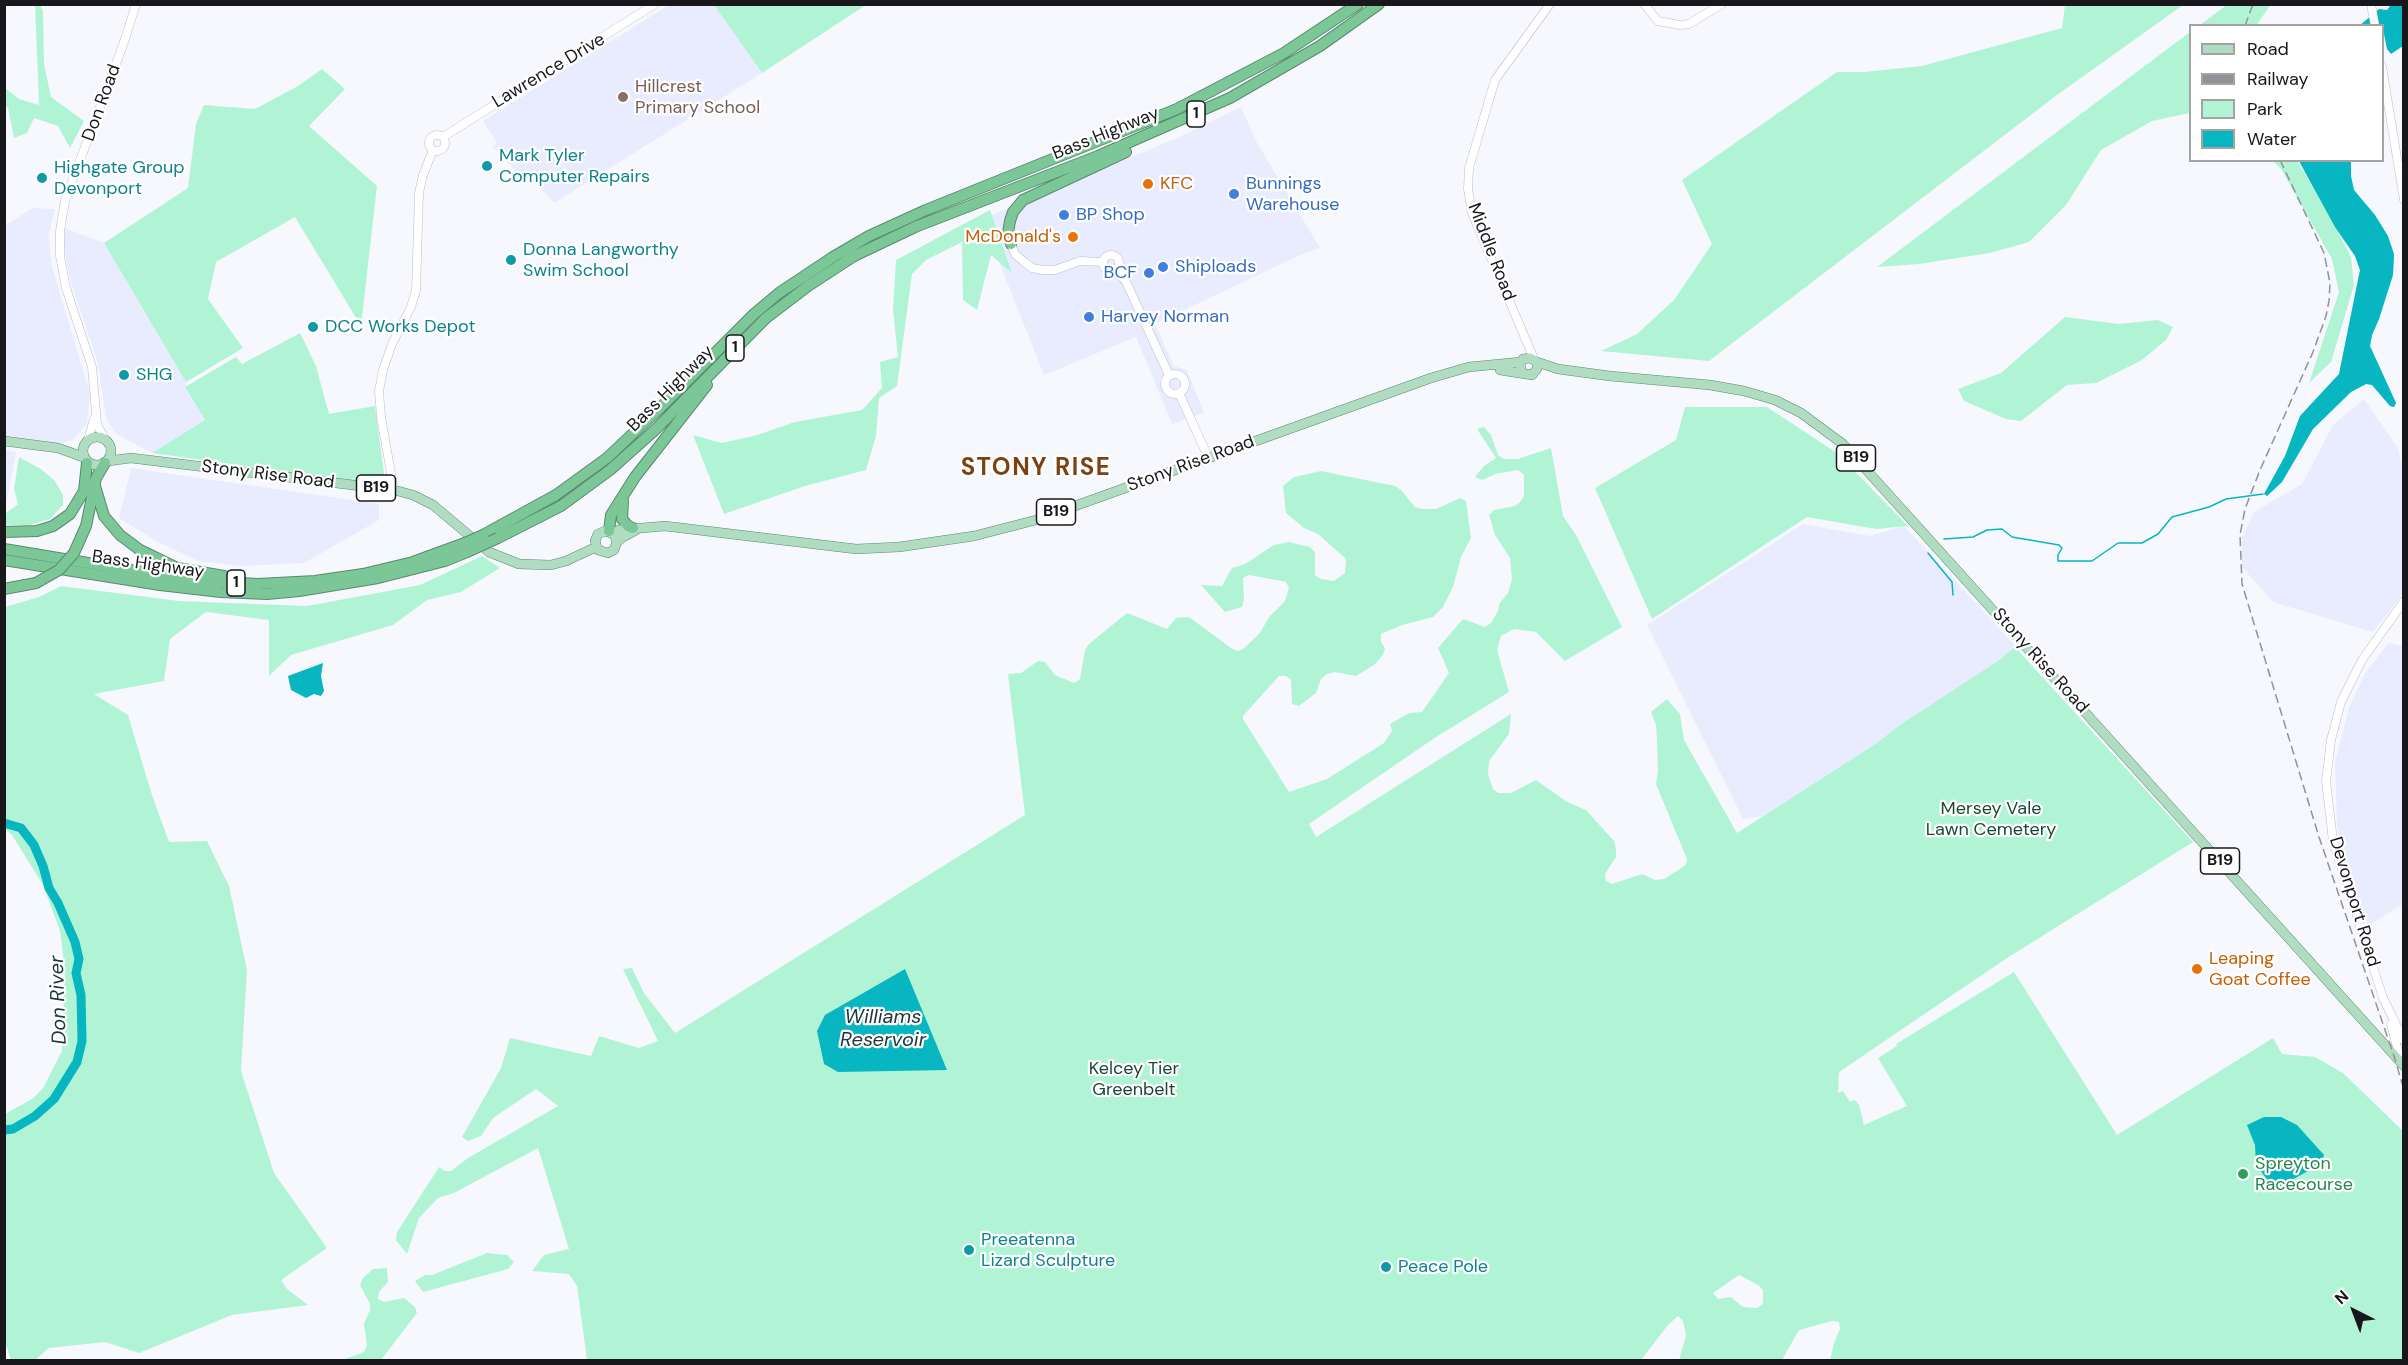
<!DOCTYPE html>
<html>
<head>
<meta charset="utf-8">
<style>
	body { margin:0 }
	#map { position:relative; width:2408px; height:1365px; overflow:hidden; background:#f7f8fe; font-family:"DM Sans",sans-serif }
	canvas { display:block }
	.frame { position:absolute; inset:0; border:6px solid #18181c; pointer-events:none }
	.legend { position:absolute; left:2189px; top:24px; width:195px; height:138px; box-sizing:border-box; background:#fff; border:2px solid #a3a3a4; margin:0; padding:8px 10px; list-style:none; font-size:18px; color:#18181c }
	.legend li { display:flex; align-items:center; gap:12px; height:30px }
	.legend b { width:30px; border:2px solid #a3a3a4 }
	.north { position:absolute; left:2324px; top:1281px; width:60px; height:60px; -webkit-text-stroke:4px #fff; paint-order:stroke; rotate:318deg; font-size:16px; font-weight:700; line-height:24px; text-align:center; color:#18181c }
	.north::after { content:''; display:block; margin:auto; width:21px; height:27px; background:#18181c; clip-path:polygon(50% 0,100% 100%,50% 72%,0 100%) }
</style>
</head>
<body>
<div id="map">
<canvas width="2408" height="1365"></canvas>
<div class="frame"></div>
<ul class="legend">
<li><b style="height:8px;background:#b0ddc1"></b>Road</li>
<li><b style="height:8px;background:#919297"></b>Railway</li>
<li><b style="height:16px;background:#b1f4d5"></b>Park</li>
<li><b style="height:16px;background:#07b6c0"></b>Water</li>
</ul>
<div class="north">N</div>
</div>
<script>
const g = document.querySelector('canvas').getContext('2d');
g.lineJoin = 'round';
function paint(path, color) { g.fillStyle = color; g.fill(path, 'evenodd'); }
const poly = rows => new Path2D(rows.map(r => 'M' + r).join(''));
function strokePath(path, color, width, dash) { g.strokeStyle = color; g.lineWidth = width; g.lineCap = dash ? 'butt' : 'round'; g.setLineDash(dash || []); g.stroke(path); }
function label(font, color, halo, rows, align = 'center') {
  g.font = font + ' "DM Sans",sans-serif'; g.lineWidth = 4.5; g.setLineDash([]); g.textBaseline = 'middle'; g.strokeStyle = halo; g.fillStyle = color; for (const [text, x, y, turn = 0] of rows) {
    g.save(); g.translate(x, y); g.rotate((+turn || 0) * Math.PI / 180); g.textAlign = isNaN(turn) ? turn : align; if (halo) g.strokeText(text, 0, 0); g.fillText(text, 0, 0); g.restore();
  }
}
paint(poly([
	[669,5,714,5,762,73,554,203,532,179,527,183,493,147,497,143,483,121],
	[1241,107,1256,141,1320,248,1300,255,1155,324,1174,366,1187,370,1204,413,1172,424,1136,337,1044,375,982,219,1175,139],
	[33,208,55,209,49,233,51,263,90,394,87,424,73,440,56,444,5,438,5,225],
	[65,228,104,243,186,382,185,387,205,420,152,453,116,434,106,418,98,364,70,279,64,248],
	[2364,399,2398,448,2404,477,2403,594,2373,632,2273,602,2242,567,2242,538,2254,512,2302,484,2333,425],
	[5,450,16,452,5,510,4,450],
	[131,468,379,504,379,520,304,563,240,566,198,561,158,542,119,518],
	[1803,524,1870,536,1904,526,2021,652,1763,816,1743,819,1647,625],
	[2388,643,2403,646,2403,904,2368,926,2342,855,2337,825,2335,762,2349,708,2364,675]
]), '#e9ecfe');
paint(poly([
	[2228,4,2269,4,2270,5,2257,25,2200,25],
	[35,5,40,5,43,11,44,64,51,97,84,121,70,148,58,126,34,118,27,133,14,138,8,108,5,106,5,88,19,99,39,105],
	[714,5,866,5,762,73],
	[2065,5,2183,5,2057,95,1709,361,1601,351,1637,334,1674,300,1712,244,1682,180,1837,72,1864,72,1922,66,2062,28],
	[2190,32,2190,113,2152,121,2101,150,2066,205,2029,242,1990,253,1919,264,1877,267],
	[322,69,345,89,309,126,377,186,361,326,295,217,216,262,208,299,243,348,186,382,104,243,188,188,196,124,204,105,255,109,298,86],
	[2273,161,2297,161,2313,188,2299,161,2351,161,2351,176,2354,190,2381,224,2394,254,2393,275,2379,319,2372,335,2370,346,2396,403,2394,407,2390,406,2372,385,2366,384,2351,392,2313,429,2282,482,2267,496,2264,494,2285,456,2300,416,2339,374,2360,270,2355,256,2336,229,2351,257,2354,285,2331,362,2309,383,2339,292,2332,259,2281,169],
	[990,210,1012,273,991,255,977,310,963,300,962,242,926,260,912,274,897,386,879,398,876,436,866,470,805,486,724,514,693,435,721,443,754,436,795,422,862,410,882,388,880,362,898,357,893,310,896,260],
	[2065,317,2119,324,2158,320,2173,327,2166,340,2142,360,2096,383,2067,385,2021,421,2006,419,1964,401,1958,389,2001,373],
	[300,333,316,366,329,414,375,406,385,481,382,485,152,453,205,420,185,387,236,357,242,364],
	[1685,407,1767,407,1837,453,1908,526,1876,529,1807,517,1652,619,1595,488,1676,440],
	[1484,427,1491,435,1498,455,1504,459,1518,459,1551,448,1563,516,1576,535,1622,627,1565,661,1536,632,1514,629,1501,636,1497,650,1509,692,1433,739,1309,824,1316,837,1511,714,1509,734,1489,761,1488,775,1493,789,1498,793,1511,793,1536,780,1567,802,1586,810,1614,841,1616,849,1616,857,1605,874,1606,881,1612,884,1642,874,1655,880,1664,879,1686,865,1687,859,1656,784,1658,770,1657,740,1656,725,1651,712,1667,699,1680,714,1684,740,1737,833,1877,743,1900,725,1998,661,2015,647,2193,842,2007,958,1842,1070,1839,1073,1838,1093,1843,1091,1850,1102,1855,1100,1859,1105,1864,1125,1907,1106,1878,1058,1897,1046,1896,1044,2014,972,2117,1135,2273,1038,2282,1054,2315,1057,2343,1073,2403,1131,2403,1360,1830,1360,1834,1343,1840,1329,1839,1322,1832,1321,1799,1330,1782,1360,1679,1360,1686,1335,1683,1321,1678,1316,1668,1325,1641,1360,587,1360,577,1286,569,1274,532,1271,544,1255,569,1249,538,1148,454,1193,438,1198,419,1218,407,1254,396,1240,397,1232,439,1167,445,1171,451,1171,468,1158,558,1106,536,1089,493,1118,481,1136,468,1141,462,1137,501,1068,510,1038,591,1056,599,1036,639,1048,658,1041,623,969,632,968,644,993,675,1033,1025,815,1008,674,1021,673,1038,661,1045,662,1055,675,1074,683,1080,679,1085,650,1089,644,1127,613,1167,629,1176,618,1189,617,1231,648,1237,651,1243,649,1259,634,1270,616,1285,601,1289,588,1286,582,1249,575,1243,578,1244,600,1242,607,1225,612,1201,585,1222,586,1232,568,1245,564,1274,545,1289,542,1310,547,1315,552,1315,575,1321,579,1334,581,1345,573,1346,559,1318,534,1304,528,1286,513,1283,486,1294,477,1321,471,1395,486,1401,490,1415,507,1422,509,1436,509,1460,498,1466,501,1471,538,1461,557,1453,587,1443,607,1433,617,1402,625,1381,634,1381,642,1385,648,1383,655,1374,665,1356,676,1334,672,1327,674,1321,679,1316,693,1299,706,1292,704,1291,680,1286,676,1279,676,1243,716,1243,719,1289,792,1327,779,1384,743,1392,731,1390,724,1409,713,1422,712,1449,673,1438,648,1463,619,1485,627,1491,623,1498,611,1499,604,1508,593,1512,579,1510,558,1495,535,1489,515,1494,510,1515,506,1520,502,1524,496,1524,475,1518,470,1495,474,1482,480,1475,477,1484,466,1496,458,1477,429],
	[1739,1275,1758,1285,1763,1290,1763,1304,1757,1308,1743,1307,1731,1297,1718,1299,1713,1293],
	[19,457,41,469,55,481,63,495,63,505,50,519,30,525,5,525,5,514,18,504,14,489],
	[482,556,500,568,461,592,427,600,393,625,291,655,269,676,269,620,206,612,170,639,164,681,94,694,128,715,151,792,169,842,207,841,229,886,247,970,241,1071,274,1173,327,1248,281,1280,287,1289,308,1305,232,1315,139,1353,105,1342,49,1348,35,1360,11,1360,4,1339,5,1114,32,1099,43,1088,62,1051,65,970,60,931,43,885,12,835,5,829,5,607,39,597,61,586,179,601,307,606,420,585],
	[487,1253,507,1255,514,1262,508,1269,423,1292,415,1281,425,1275,432,1275],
	[387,1268,388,1282,379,1292,378,1299,384,1302,404,1298,415,1307,417,1313,381,1360,342,1360,364,1352,367,1345,364,1324,370,1310,370,1304,360,1285,363,1278,373,1269]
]), '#b1f4d5');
paint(poly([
	[2403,5,2403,46,2391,54,2387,49,2382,24,2359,26,2379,9,2387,10,2390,6],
	[2299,161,2351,161,2351,176,2354,190,2375,215,2388,236,2394,254,2393,275,2379,319,2372,335,2370,346,2396,403,2394,407,2390,406,2372,385,2366,384,2351,392,2313,429,2282,482,2267,496,2264,494,2285,456,2300,416,2339,374,2360,270,2355,256,2335,227],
	[323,663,321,676,324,691,321,696,314,694,306,698,291,690,288,676],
	[905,969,947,1070,838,1072,824,1064,817,1031,825,1015],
	[2264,1117,2281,1117,2297,1125,2324,1155,2322,1163,2274,1190,2256,1164,2255,1145,2247,1125]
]), '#07b6c0');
strokePath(poly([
	[1944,539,1973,537,1987,530,2002,529,2012,537,2059,545,2062,548,2058,555,2058,561,2092,561,2118,543,2142,543,2158,534,2172,517,2209,507,2226,499,2263,494],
	[1928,553,1952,582,1953,595]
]), '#07b6c0', 1.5);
strokePath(poly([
	[4,823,21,828,34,845,43,866,49,888,58,903,75,942,79,959,76,973,81,995,82,1041,77,1062,54,1099,35,1116,13,1129,4,1130]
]), '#07b6c0', 9);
const secondary = poly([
	[1644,4,1658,21,1680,25,1689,24,1722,4],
	[2371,4,2375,26],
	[2382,67,2404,200],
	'429 143a8 8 0 1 1 16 0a8 8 0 1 1-16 0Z',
	[443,137,655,4],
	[1011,244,1015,254,1023,261,1032,268,1043,270,1055,270,1080,261,1103,262],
	'1103 263a8 8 0 1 1 16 0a8 8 0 1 1-16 0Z',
	[1117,268,1127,284,1169,375],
	[1534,359,1472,213,1468,189,1469,168,1495,80,1550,4],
	'1165 384a10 10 0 1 1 20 0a10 10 0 1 1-20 0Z',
	[1179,393,1208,457],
	[88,440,94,419],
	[105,440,97,424,92,367,66,288,60,256,60,231,65,201,124,42,136,4],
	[394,490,381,417,379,391,383,370,392,344,411,307,416,290,419,193,423,175,433,150],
	[2404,601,2362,660,2341,702,2331,740,2326,781,2333,841,2383,998,2404,1041],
	[2391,1024,2400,1059]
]);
const primary = poly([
	[1537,362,1558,369,1610,376,1710,385,1744,391,1775,400,1801,413,1843,444,2404,1066],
	[1500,370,1532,375,1537,369,1537,362,1530,358,1523,359,1520,365,1522,372],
	'83 451a14 14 0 1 1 28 0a14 14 0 1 1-28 0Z',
	[4,441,58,448,83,457],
	[108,461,131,458,394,490,413,495,433,505,489,552,519,564,551,565,566,561,596,547],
	[613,533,619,530,665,526,856,549,899,547,974,536,1036,520,1431,378,1469,367,1521,362],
	[617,542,614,534,605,531,598,534,595,541,598,550,608,553,614,550,617,542,623,537,636,530]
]);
const highway = poly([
	[1011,244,1008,233,1010,221,1013,212,1023,200,1126,152],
	[95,486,104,516,120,535,140,550,177,568,224,576],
	[623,501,622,519,628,526,633,528],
	[609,531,611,515,635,477,707,385],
	[4,532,37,531,53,526,70,514,84,491,87,463],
	[483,535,556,495,607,458,661,407,754,314,779,293,833,257,869,236,926,210,1177,109,1284,53,1358,4],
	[498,538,561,506,610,470,656,429,766,318,808,286,854,256,915,227,1098,156,1230,98,1320,46,1379,4],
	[4,549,190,580,258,584,315,581,363,574,413,562,465,543],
	[74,553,86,526,96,478,105,463],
	[4,560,160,585,221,592,267,594,299,591,378,578,445,561,467,552],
	[4,589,36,583]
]);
strokePath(secondary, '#babcc6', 9);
strokePath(primary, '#598a6d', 10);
strokePath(highway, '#598a6d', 12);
strokePath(secondary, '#fff', 8);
strokePath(primary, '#b0ddc1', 9);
strokePath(highway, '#7cc798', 10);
strokePath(poly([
	[2245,26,2253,4],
	[2280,160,2324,253,2330,283,2329,301,2326,316,2313,352,2260,470,2245,509,2240,535,2242,584,2319,837,2394,1056,2404,1090]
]), '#919297', 1.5, [9, 4.5]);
const highwayBridge = poly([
	[465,543,483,535],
	[467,552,498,538],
	[36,583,59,570,74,553]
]);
strokePath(highwayBridge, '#598a6d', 12, []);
strokePath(highwayBridge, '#7cc798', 10);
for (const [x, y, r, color] of [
	[623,97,6,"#8d6e63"],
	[487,166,6,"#0f9aa8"],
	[42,178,6,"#0f9aa8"],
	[1148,184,6,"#e8710a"],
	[1234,194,6,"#3f7fe0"],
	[1064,215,6,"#3f7fe0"],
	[1073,237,6,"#e8710a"],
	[511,260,6,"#0f9aa8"],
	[1163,267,6,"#3f7fe0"],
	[1149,273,6,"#3f7fe0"],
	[1089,317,6,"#3f7fe0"],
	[313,327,6,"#0f9aa8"],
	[124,375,6,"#0f9aa8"],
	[2197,969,6,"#e8710a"],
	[2243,1174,6,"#2e9e5b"],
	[969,1250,6,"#0f9aa8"],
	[1386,1267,6,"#0f9aa8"]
]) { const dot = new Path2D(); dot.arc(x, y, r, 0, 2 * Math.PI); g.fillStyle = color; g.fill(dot); strokePath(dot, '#fff', 2); }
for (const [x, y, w] of [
	[1196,114,18],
	[735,348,18],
	[1856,458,39],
	[376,488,39],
	[1056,512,39],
	[236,583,18],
	[2220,861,39]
]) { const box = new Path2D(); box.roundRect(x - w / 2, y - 13, w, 26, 4.5); g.fillStyle = '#fff'; g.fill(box); strokePath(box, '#18181c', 1.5); }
label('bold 16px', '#18181c', null, [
	["1",1196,114],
	["1",735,348],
	["B19",1856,458],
	["B19",376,488],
	["B19",1056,512],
	["1",236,583],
	["B19",2220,861]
]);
label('18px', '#18181c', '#fff', [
	["Lawrence Drive",549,71,-31],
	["Don Road",102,103,-70],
	["Bass Highway",1106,134,-22],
	["Middle Road",1491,252,69],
	["Bass Highway",671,389,-45],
	["Stony Rise Road",1191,464,-20],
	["Stony Rise Road",268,475,7],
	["Bass Highway",148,565,8],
	["Stony Rise Road",2040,661,48],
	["Devonport Road",2354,902,73]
]);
label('18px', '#785e54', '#fff', [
	["Hillcrest",635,87],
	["Primary School",635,108]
], 'left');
label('18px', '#0d838f', '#fff', [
	["Mark Tyler",499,156],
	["Computer Repairs",499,177],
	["Highgate Group",54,168],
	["Devonport",54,189],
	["Donna Langworthy",523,250],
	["Swim School",523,271],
	["DCC Works Depot",325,327],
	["SHG",136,375],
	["Preeatenna",981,1240],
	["Lizard Sculpture",981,1261],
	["Peace Pole",1398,1267]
], 'left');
label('18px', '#c56008', '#fff', [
	["KFC",1160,184],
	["McDonald's",1061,237,"right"],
	["Leaping",2209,959],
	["Goat Coffee",2209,980]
], 'left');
label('18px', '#366cbe', '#fff', [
	["Bunnings",1246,184],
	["Warehouse",1246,205],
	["BP Shop",1076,215],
	["Shiploads",1175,267],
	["BCF",1137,273,"right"],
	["Harvey Norman",1101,317]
], 'left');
label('18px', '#1a4735', '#fff', [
	["Mersey Vale",1991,809],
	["Lawn Cemetery",1991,830],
	["Kelcey Tier",1134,1069],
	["Greenbelt",1134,1090]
]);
label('18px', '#27864d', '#fff', [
	["Spreyton",2255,1164],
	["Racecourse",2255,1185]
], 'left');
label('italic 20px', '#203839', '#fff', [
	["Don River",59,1000,-92],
	["Williams",883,1018],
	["Reservoir",883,1041]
]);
g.letterSpacing = '1.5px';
label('bold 24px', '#7d4212', '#fff', [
	["STONY RISE",1036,469]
]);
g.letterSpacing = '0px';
</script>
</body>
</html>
